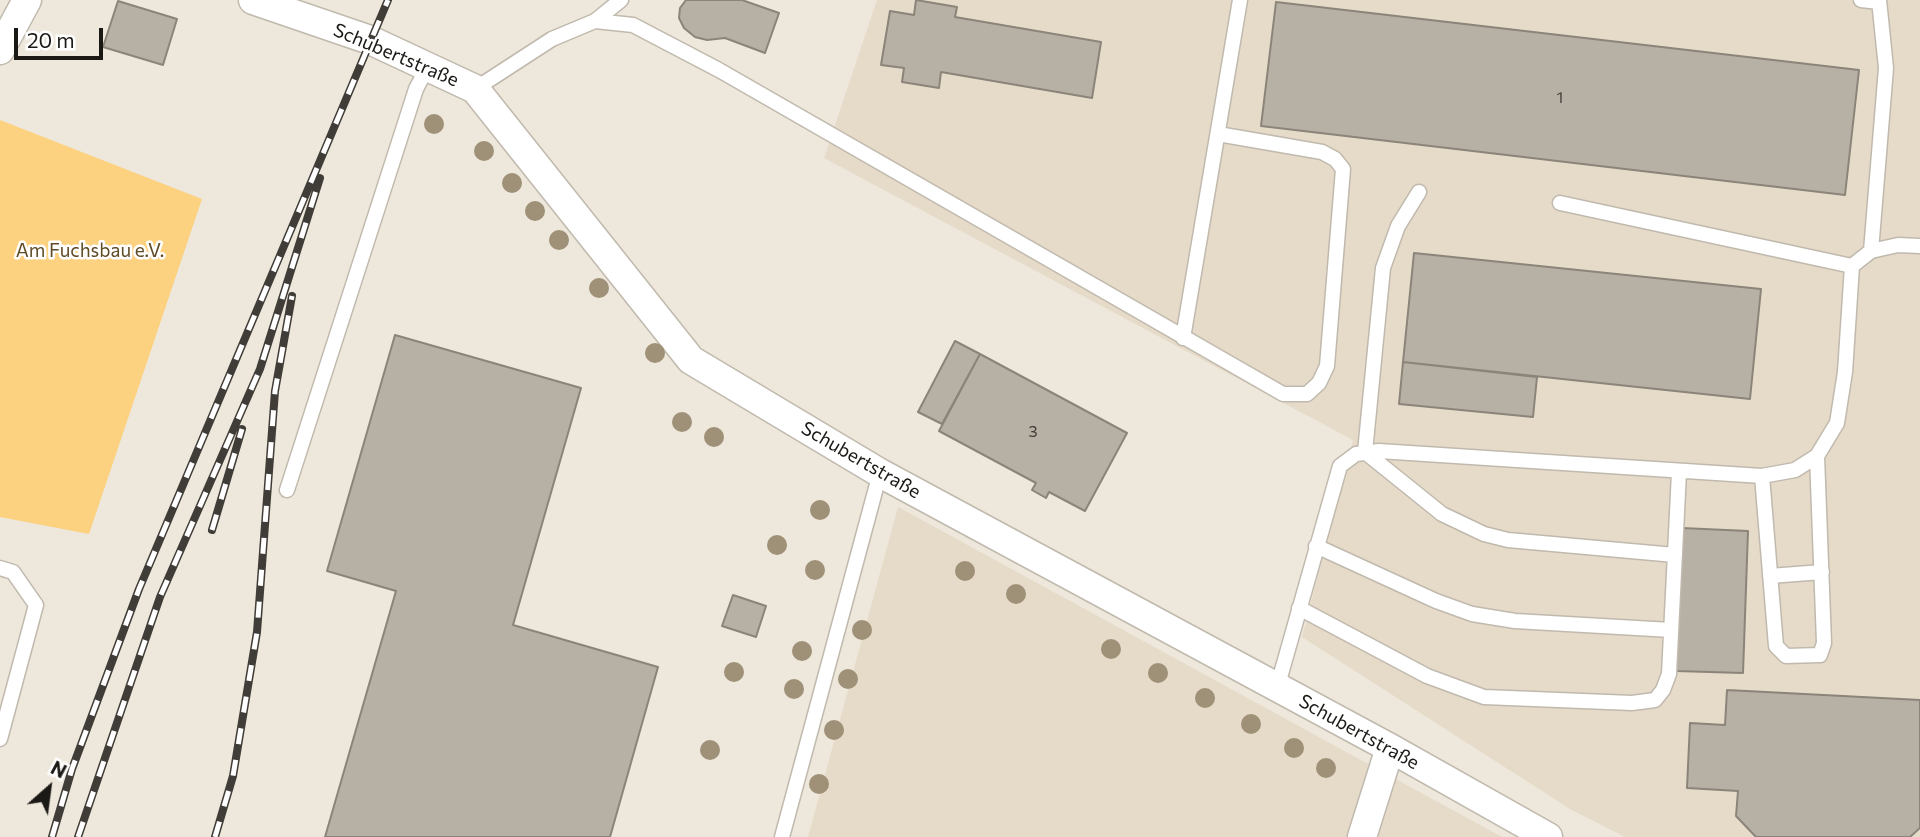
<!DOCTYPE html>
<html>
<head>
<meta charset="utf-8">
<style>
	body { margin:0 }
	#map { position:relative; width:1920px; height:837px; overflow:hidden; background:#eee7db; font-family:Commissioner,sans-serif }
	canvas { display:block }
	.north { position:absolute; left:14px; top:753px; width:70px; height:70px; -webkit-text-stroke:5px #fff; paint-order:stroke; rotate:28deg; font-size:19px; font-weight:700; line-height:28px; text-align:center; color:#1b1915 }
	.north::after { content:''; display:block; margin:auto; width:24px; height:32px; background:#1b1915; clip-path:polygon(50% 0,100% 100%,50% 72%,0 100%) }
	.scale { position:absolute; left:14px; top:28px; width:89px; height:32px; box-sizing:border-box; border:4px solid #1b1915; border-top:0; padding-left:9px; font-size:21px; line-height:24px; white-space:nowrap; color:#1b1915; -webkit-text-stroke:5px #fff; paint-order:stroke }
</style>
</head>
<body>
<div id="map">
<canvas width="1920" height="837"></canvas>
<div class="north">N</div>
<div class="scale">20 m</div>
</div>
<script>
const g = document.querySelector('canvas').getContext('2d');
g.lineJoin = 'round';
function paint(path, color) { g.fillStyle = color; g.fill(path, 'evenodd'); }
const poly = rows => new Path2D(rows.map(r => 'M' + r).join(''));
function strokePath(path, color, width, dash) { g.strokeStyle = color; g.lineWidth = width; g.lineCap = dash ? 'butt' : 'round'; g.setLineDash(dash || []); g.stroke(path); }
function label(font, color, halo, rows, align = 'center') {
  g.font = font + ' Commissioner,sans-serif'; g.lineWidth = 5; g.setLineDash([]); g.textBaseline = 'middle'; g.strokeStyle = halo; g.fillStyle = color; for (const [text, x, y, turn = 0] of rows) {
    g.save(); g.translate(x, y); g.rotate((+turn || 0) * Math.PI / 180); g.textAlign = isNaN(turn) ? turn : align; if (halo) g.strokeText(text, 0, 0); g.fillText(text, 0, 0); g.restore();
  }
}
paint(poly([
	[877,0,1920,0,1920,837,1625,837,1570,809,1302,637,1353,440,824,158],
	[898,507,1502,837,808,837]
]), '#e6dbc9');
paint(poly([
	[0,120,202,199,89,534,0,517]
]), '#fcd180');
const building = poly([
	[686,0,742,0,779,13,765,53,725,38,707,40,695,37,684,28,679,18,680,8,686,0],
	[916,0,957,7,955,17,1101,42,1092,98,941,72,939,88,902,82,904,68,881,65,890,11,914,15,916,0],
	[118,1,177,19,163,65,103,47,118,1],
	[1276,2,1859,70,1845,195,1261,126,1276,2],
	[1414,253,1761,289,1750,399,1403,362,1414,253],
	[395,335,581,388,513,625,658,667,610,837,325,837,396,591,327,571,395,335],
	[955,341,980,354,942,424,918,412,955,341],
	[980,354,1127,433,1085,511,1049,492,1046,498,1032,490,1036,483,939,431,980,354],
	[1403,362,1537,377,1533,417,1399,404,1403,362],
	[1682,528,1748,531,1743,673,1676,671,1682,528],
	[733,595,766,606,756,637,722,626,733,595],
	[1727,690,1920,700,1920,828,1910,837,1756,837,1736,816,1738,791,1687,788,1690,723,1725,725,1727,690]
]);
paint(building, '#b7b1a5');
strokePath(building, '#8b8479', 2);
const lane = poly([
	[1861,0,1879,2],
	[595,21,621,0],
	[475,89,552,39,595,21,633,25,719,70,1283,394,1307,394,1319,383,1327,366,1343,169,1335,159,1322,152,1218,134],
	[1419,192,1398,226,1383,268,1365,452,1442,514,1484,534,1508,540,1675,555],
	[1560,203,1852,266],
	[1871,251,1886,68,1879,0],
	[1183,338,1240,0],
	[1762,476,1776,646,1786,656,1820,655,1824,643,1817,456],
	[287,490,416,89,428,66],
	[1316,546,1436,601,1472,614,1515,621,1671,630],
	[0,568,13,572,36,605,0,739],
	[1770,576,1822,572],
	[1299,608,1427,676,1484,697,1632,703,1655,700,1663,690,1669,674,1679,472],
	[1277,688,1340,466,1356,454,1379,451,1762,476,1795,470,1817,456,1837,423,1845,372,1852,266,1871,251,1898,245,1920,246],
	[782,837,880,473]
]);
const street = poly([
	[253,0,370,40,475,89,691,360,880,473,1390,748,1548,837],
	[0,50,27,0],
	[1362,837,1390,748]
]);
strokePath(lane, '#c0b9ad', 17);
strokePath(street, '#c0b9ad', 31);
strokePath(lane, '#fff', 14);
strokePath(street, '#fff', 28);
const rail = poly([
	[212,530,242,429],
	[52,837,72,769,139,589,388,0],
	[78,837,160,597,260,369,320,178],
	[215,837,233,776,257,632,275,391,292,296]
]);
strokePath(rail, '#403d38', 8);
strokePath(rail, '#fff', 5, [16]);
g.fillStyle = '#9f9177';
for (const [x, y] of [
	[434,124],
	[484,151],
	[512,183],
	[535,211],
	[559,240],
	[599,288],
	[655,353],
	[682,422],
	[714,437],
	[820,510],
	[777,545],
	[815,570],
	[965,571],
	[1016,594],
	[862,630],
	[1111,649],
	[802,651],
	[734,672],
	[1158,673],
	[848,679],
	[794,689],
	[1205,698],
	[1251,724],
	[834,730],
	[1294,748],
	[710,750],
	[1326,768],
	[819,784]
]) { g.beginPath(); g.arc(x, y, 10, 0, 2 * Math.PI); g.fill(); }
label('16px', '#423f39', null, [
	["1",1560,98],
	["3",1033,432]
]);
label('19px', '#1b1915', '#fff', [
	["Schubertstraße",396,55,23],
	["Schubertstraße",861,460,30],
	["Schubertstraße",1359,732,29]
]);
label('19px', '#5f4b26', '#fff', [
	["Am Fuchsbau e.V.",90,251]
]);
</script>
</body>
</html>
